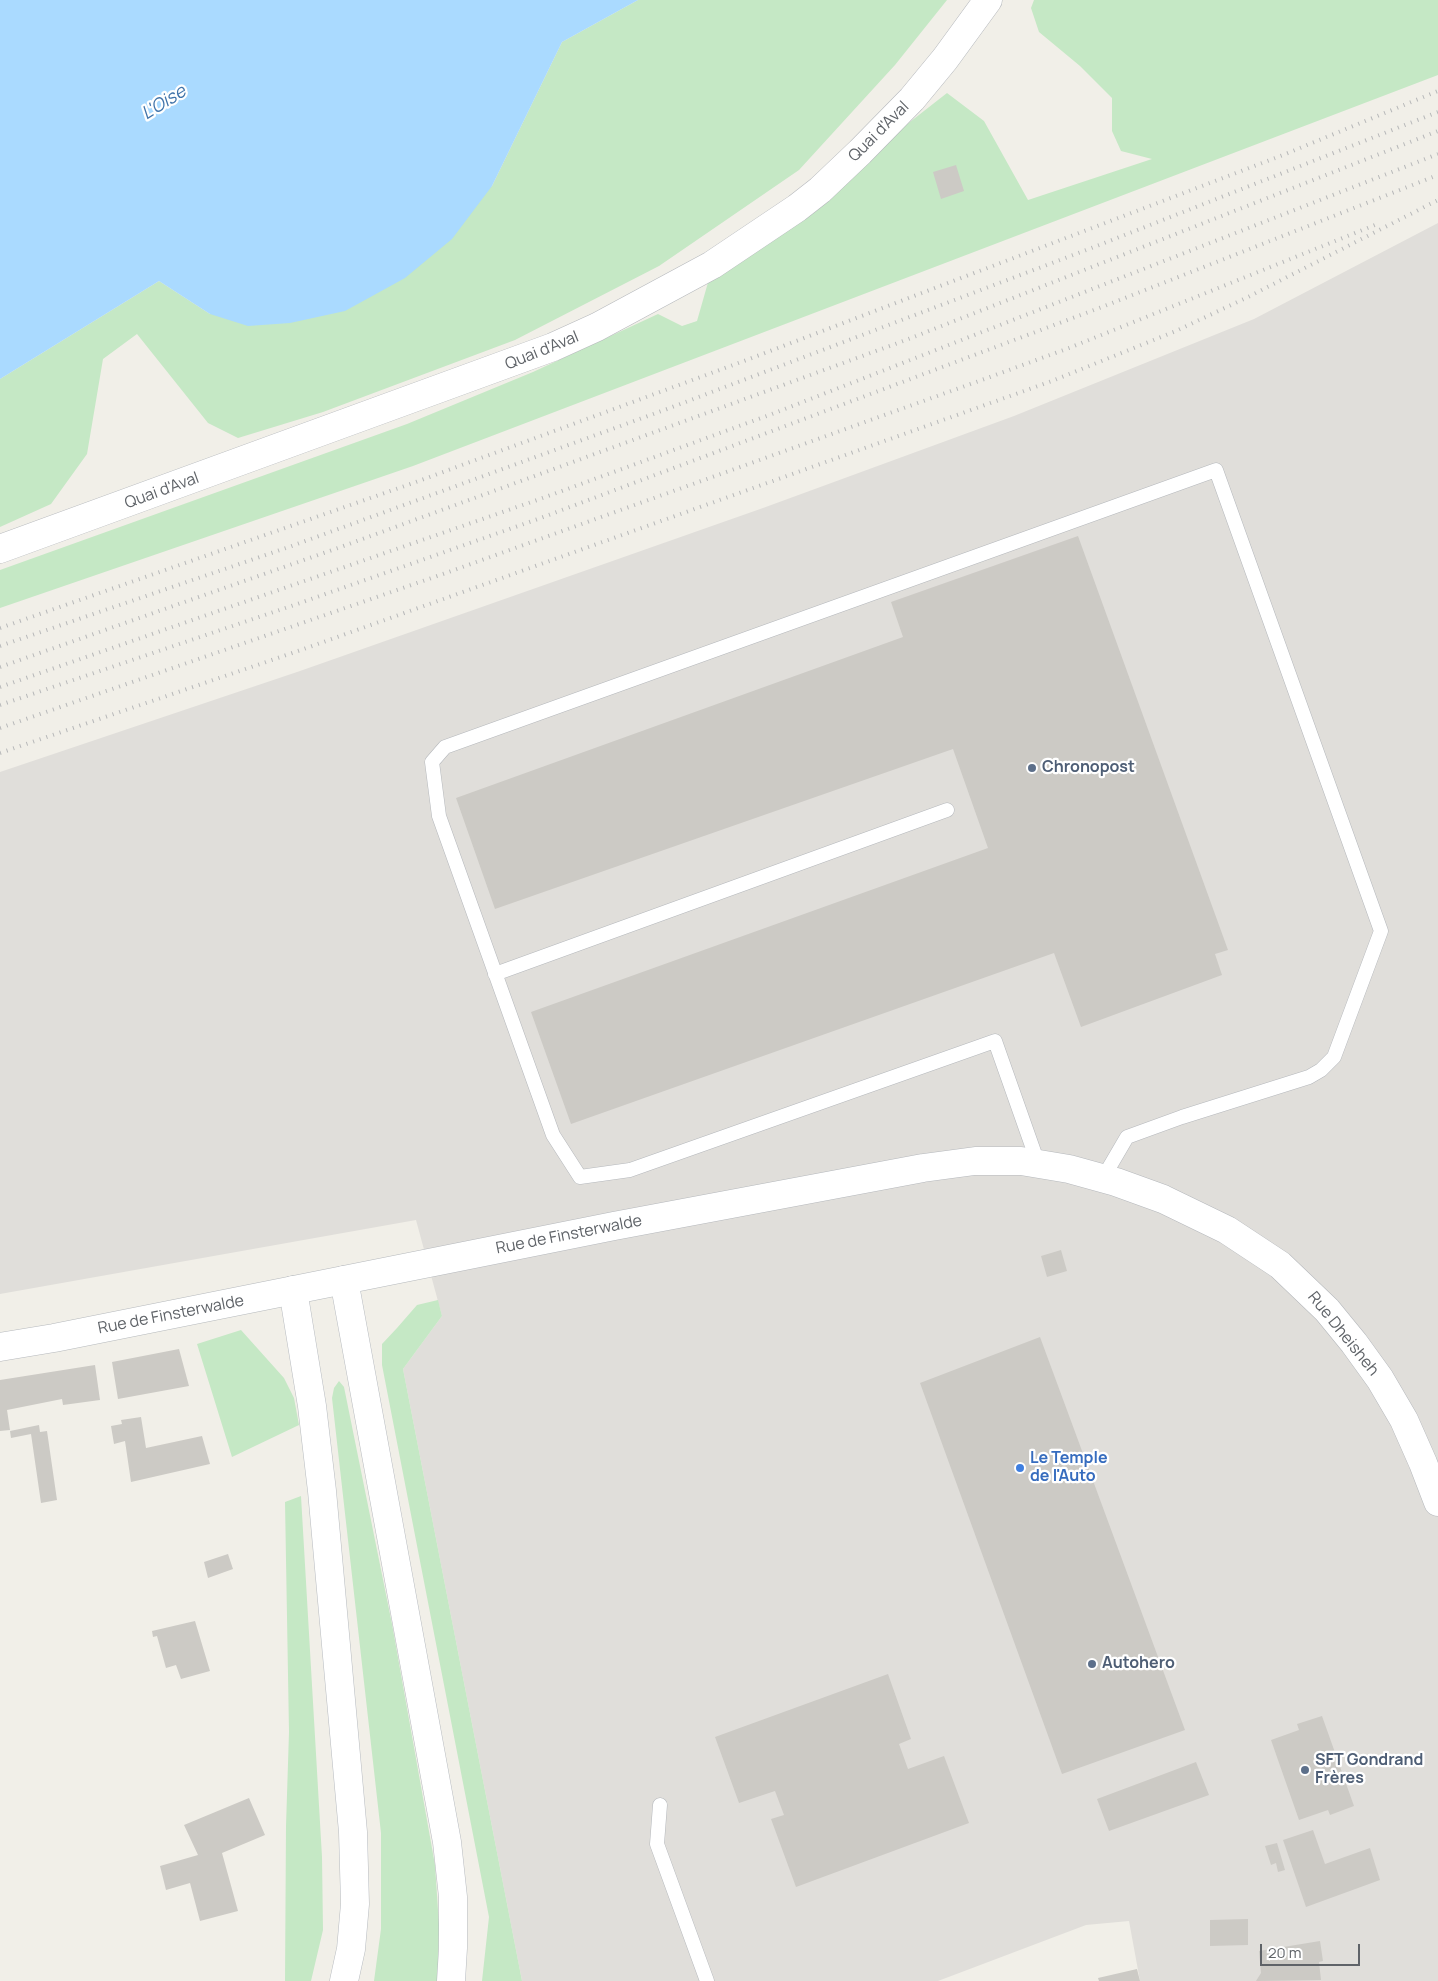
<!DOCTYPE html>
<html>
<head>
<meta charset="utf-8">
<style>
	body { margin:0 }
	#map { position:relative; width:1438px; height:1981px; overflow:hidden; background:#f1efe8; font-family:Manrope,sans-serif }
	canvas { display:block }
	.scale { position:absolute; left:1260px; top:1944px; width:100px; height:22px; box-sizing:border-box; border:2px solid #5f6368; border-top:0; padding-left:6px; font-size:15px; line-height:18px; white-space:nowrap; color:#5f6368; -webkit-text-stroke:4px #fff; paint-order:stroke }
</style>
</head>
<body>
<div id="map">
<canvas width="1438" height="1981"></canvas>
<div class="scale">20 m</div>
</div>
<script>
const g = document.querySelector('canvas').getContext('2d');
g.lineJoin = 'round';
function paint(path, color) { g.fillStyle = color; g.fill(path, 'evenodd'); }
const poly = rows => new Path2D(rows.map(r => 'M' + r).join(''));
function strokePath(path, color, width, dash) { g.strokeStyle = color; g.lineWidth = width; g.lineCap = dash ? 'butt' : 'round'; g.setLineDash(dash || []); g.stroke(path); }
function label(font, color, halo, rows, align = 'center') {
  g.font = font + ' Manrope,sans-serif'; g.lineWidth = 4.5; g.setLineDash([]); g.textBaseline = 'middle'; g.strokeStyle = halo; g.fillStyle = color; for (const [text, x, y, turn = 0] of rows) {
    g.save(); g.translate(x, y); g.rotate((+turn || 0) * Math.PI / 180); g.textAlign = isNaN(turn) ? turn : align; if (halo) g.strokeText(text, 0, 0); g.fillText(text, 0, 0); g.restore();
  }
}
paint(poly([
	[1438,223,1438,1981,1140,1981,1129,1921,1086,1925,938,1981,522,1981,403,1369,442,1316,416,1220,0,1294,0,772,300,671,763,508,1014,416,1254,319]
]), '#e0deda');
paint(poly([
	[638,0,947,0,895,65,799,170,659,266,515,340,323,412,238,438,208,423,137,334,103,359,87,454,51,504,0,527,0,379,159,281,210,314,492,186,562,42],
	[1034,0,1438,0,1438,75,413,466,0,608,0,570,407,424,533,372,658,314,682,326,697,321,709,279,947,93,984,121,1028,200,1152,159,1121,151,1112,131,1112,98,1080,66,1039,32,1031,8],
	[438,1300,442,1316,403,1369,522,1981,482,1981,489,1917,382,1365,382,1344,397,1328,417,1305],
	[241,1330,284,1378,294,1398,299,1425,232,1457,197,1344],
	[339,1381,344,1387,392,1624,435,1865,439,1925,438,1981,374,1981,381,1929,381,1833,332,1398,334,1388],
	[301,1496,322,1857,323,1930,311,1981,285,1981,286,1826,289,1732,285,1502]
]), '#c5e8c5');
paint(poly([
	[0,0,638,0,562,42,492,186,452,239,405,278,345,311,290,323,248,326,210,314,159,281,0,379]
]), '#aadaff');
paint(poly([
	[956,165,964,191,941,199,933,172],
	[1078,536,1228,950,1215,954,1222,975,1081,1027,1054,953,571,1124,531,1012,988,848,953,749,495,909,456,798,903,637,891,602],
	[1061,1250,1067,1271,1047,1277,1041,1256],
	[1040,1337,1185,1730,1062,1774,920,1383],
	[179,1349,189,1386,118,1399,112,1362],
	[95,1365,100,1400,63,1405,62,1399,7,1410,10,1430,0,1431,0,1380],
	[141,1417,146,1448,202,1436,210,1464,131,1482,125,1441,114,1444,111,1426,122,1424,121,1420],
	[39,1425,40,1432,47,1431,57,1500,41,1503,31,1434,11,1438,10,1431],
	[228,1554,233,1569,208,1578,204,1562],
	[195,1621,210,1671,181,1679,176,1665,166,1668,157,1636,153,1637,152,1631],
	[888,1674,911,1739,899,1744,908,1769,944,1756,969,1823,796,1887,771,1819,784,1815,775,1791,739,1803,715,1737],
	[1322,1716,1354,1806,1330,1815,1328,1810,1299,1820,1271,1740,1299,1730,1297,1724],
	[1196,1762,1209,1795,1109,1831,1097,1799],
	[249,1798,265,1835,222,1853,238,1911,200,1921,190,1883,166,1890,160,1866,198,1855,184,1825],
	[1313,1830,1325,1864,1370,1848,1380,1880,1306,1907,1283,1840],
	[1277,1843,1285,1870,1278,1872,1276,1863,1271,1865,1265,1846],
	[1248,1919,1248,1945,1210,1946,1210,1920],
	[1320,1941,1323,1961,1319,1962,1321,1980,1256,1981,1261,1973,1259,1951],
	[1137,1969,1140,1981,1099,1981,1098,1978]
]), '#cccac5');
const service = poly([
	[495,974,947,810],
	[1038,1163,995,1041,630,1170,580,1177,553,1135,439,816,432,762,445,747,1216,470,1381,931,1334,1057,1321,1070,1309,1077,1182,1117,1127,1137,1103,1178],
	[660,1805,657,1844,707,1981]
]);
const minor = poly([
	[0,549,553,347,597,327,712,265,797,208,820,190,860,152,912,99,945,59,988,0]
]);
const tertiary = poly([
	[0,1347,54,1338,614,1226,923,1168,975,1161,1021,1161,1069,1169,1116,1182,1163,1199,1227,1230,1280,1265,1327,1310,1354,1343,1380,1379,1404,1420,1423,1463,1438,1502]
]);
const secondary = poly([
	[344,1280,447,1842,453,1897,453,1948,451,1981],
	[293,1290,312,1406,322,1491,353,1832,355,1904,351,1949,344,1981]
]);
strokePath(service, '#b5b8bc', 15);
strokePath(minor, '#b5b8bc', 29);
strokePath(tertiary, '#b5b8bc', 29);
strokePath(secondary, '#b6babf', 29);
strokePath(service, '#fff', 14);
strokePath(minor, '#fff', 28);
strokePath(tertiary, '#fff', 28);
strokePath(secondary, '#fff', 28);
strokePath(poly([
	[0,628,416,482,744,361,1283,155,1438,91],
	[0,646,289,547,667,409,1089,249,1438,112],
	[0,667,338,548,906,340,1438,131],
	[0,687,540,499,772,414,1438,154],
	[0,705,300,603,538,519,1102,307,1438,175],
	[0,728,443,574,990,377,1069,348,1380,223],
	[0,753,301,650,1052,381,1176,331,1248,297,1438,200]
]), '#b6b7b8', 4, [1, 6]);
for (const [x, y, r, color] of [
	[1032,768,5,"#5c6f8a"],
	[1020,1468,5,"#3f7fe0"],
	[1092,1664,5,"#5c6f8a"],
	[1305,1770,5,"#5c6f8a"]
]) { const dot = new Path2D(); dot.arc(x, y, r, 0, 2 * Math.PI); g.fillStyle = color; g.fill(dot); strokePath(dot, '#fff', 2); }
label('16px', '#5f6368', '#fff', [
	["Quai d'Aval",879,132,-45],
	["Quai d'Aval",542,351,-22],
	["Quai d'Aval",162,491,-20],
	["Rue de Finsterwalde",569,1235,-11],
	["Rue de Finsterwalde",171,1315,-11],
	["Rue Dheisheh",1343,1334,51]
]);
label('bold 16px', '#4e5e75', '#fff', [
	["Chronopost",1042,768],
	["Autohero",1102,1664],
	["SFT Gondrand",1315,1761],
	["Frères",1315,1779]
], 'left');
label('bold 16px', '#366cbe', '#fff', [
	["Le Temple",1030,1459],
	["de l'Auto",1030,1477]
], 'left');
label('italic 18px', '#4174aa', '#fff', [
	["L'Oise",164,103,-32]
]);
</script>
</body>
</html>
